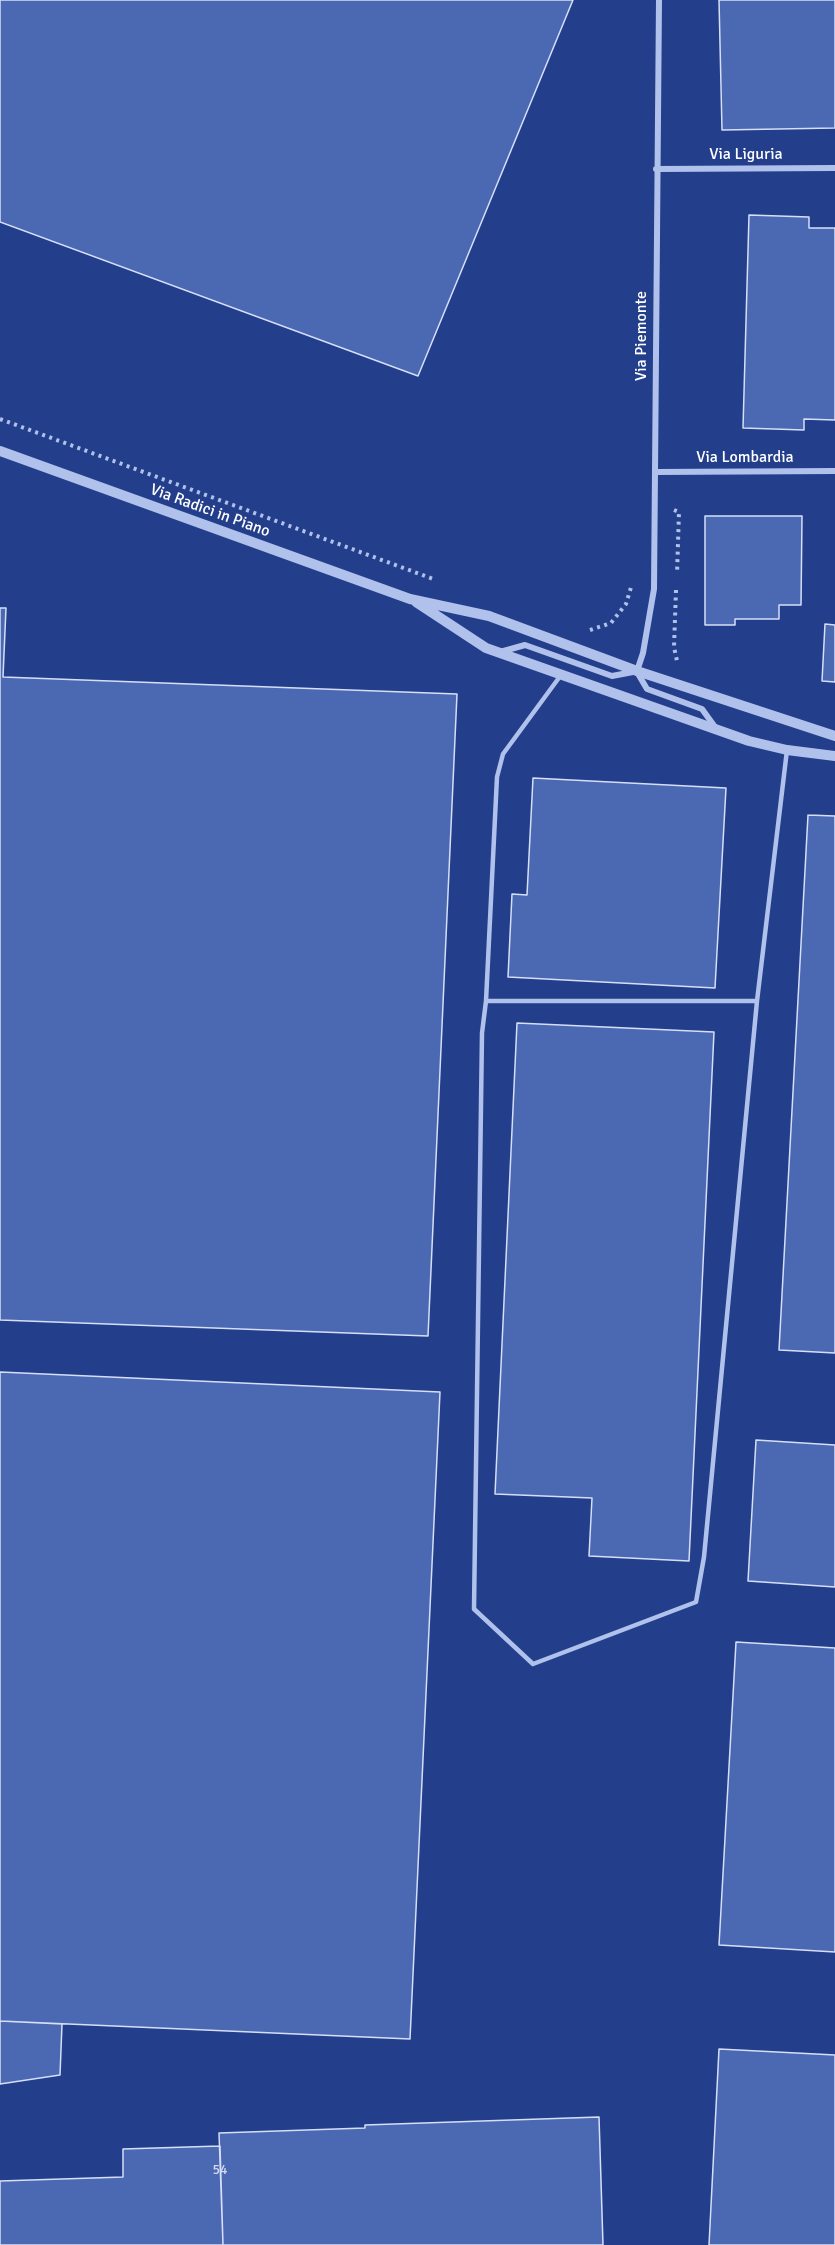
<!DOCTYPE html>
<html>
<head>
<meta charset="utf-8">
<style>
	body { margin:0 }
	canvas { display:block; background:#233e8b }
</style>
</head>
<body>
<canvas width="835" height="2245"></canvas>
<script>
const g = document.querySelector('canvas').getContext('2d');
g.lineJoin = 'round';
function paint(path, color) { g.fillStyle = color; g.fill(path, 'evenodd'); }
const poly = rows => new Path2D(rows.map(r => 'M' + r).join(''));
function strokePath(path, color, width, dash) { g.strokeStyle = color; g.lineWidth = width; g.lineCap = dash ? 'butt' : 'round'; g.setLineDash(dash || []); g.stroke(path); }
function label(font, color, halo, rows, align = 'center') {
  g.font = font + ' Signika,sans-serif'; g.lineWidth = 6; g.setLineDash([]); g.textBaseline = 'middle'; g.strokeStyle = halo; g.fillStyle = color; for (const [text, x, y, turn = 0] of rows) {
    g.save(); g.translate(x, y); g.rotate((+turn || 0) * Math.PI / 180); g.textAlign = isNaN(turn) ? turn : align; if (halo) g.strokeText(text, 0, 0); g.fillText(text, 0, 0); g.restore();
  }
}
const building = poly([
	[0,0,573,0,418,376,0,222,0,0],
	[719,0,835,0,835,128,722,130,719,0],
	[749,215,809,217,809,228,835,228,835,420,804,419,804,430,743,428,749,215],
	[705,516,802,516,801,605,779,605,779,619,735,619,735,625,705,625,705,516],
	[0,608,6,608,3,677,457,694,428,1336,0,1320,0,608],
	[825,624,835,625,835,682,822,681,825,624],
	[533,778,726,788,715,988,508,977,512,894,527,895,533,778],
	[808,815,835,816,835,1353,779,1350,808,815],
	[517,1023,714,1032,689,1561,589,1556,592,1498,495,1494,517,1023],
	[0,1372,440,1392,410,2039,0,2021,0,1372],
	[756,1440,835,1445,835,1587,748,1581,756,1440],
	[736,1642,835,1648,835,1952,719,1945,736,1642],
	[0,2021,62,2024,60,2075,0,2084,0,2021],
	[719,2049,835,2055,835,2245,709,2245,719,2049],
	[599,2117,603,2245,223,2245,219,2133,365,2128,365,2125,599,2117],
	[220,2146,223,2245,0,2245,0,2181,123,2177,123,2149,220,2146]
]);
paint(building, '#4b68b2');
strokePath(building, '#d5dff8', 1.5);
strokePath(poly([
	[0,419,436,580],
	[674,510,679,512,677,574],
	[676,590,674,647,677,661],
	[590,630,611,623,626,604,632,584]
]), '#b0c1eb', 4, [3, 4.5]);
strokePath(poly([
	[561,675,503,754,497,777,486,1001,482,1033,474,1609,533,1664,696,1602,704,1557,757,1001,787,750],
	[486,1001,757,1001]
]), '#b0c1eb', 4.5);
strokePath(poly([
	[656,169,835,168],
	[655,472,835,471],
	[500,652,525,645,612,676,633,672],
	[637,671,643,653,654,589,659,0],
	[637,672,647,689,702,709,715,727]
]), '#b0c1eb', 6);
strokePath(poly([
	[0,451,410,599,489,616,637,671,835,736],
	[416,602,486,648,749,741,787,750,835,756]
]), '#b0c1eb', 10);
label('14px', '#d2d9ec', null, [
	["54",220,2170]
]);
label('16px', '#fff', '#233e8b', [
	["Via Liguria",746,155],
	["Via Piemonte",642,336,-90],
	["Via Lombardia",745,458],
	["Via Radici in Piano",210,511,20]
]);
</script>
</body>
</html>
